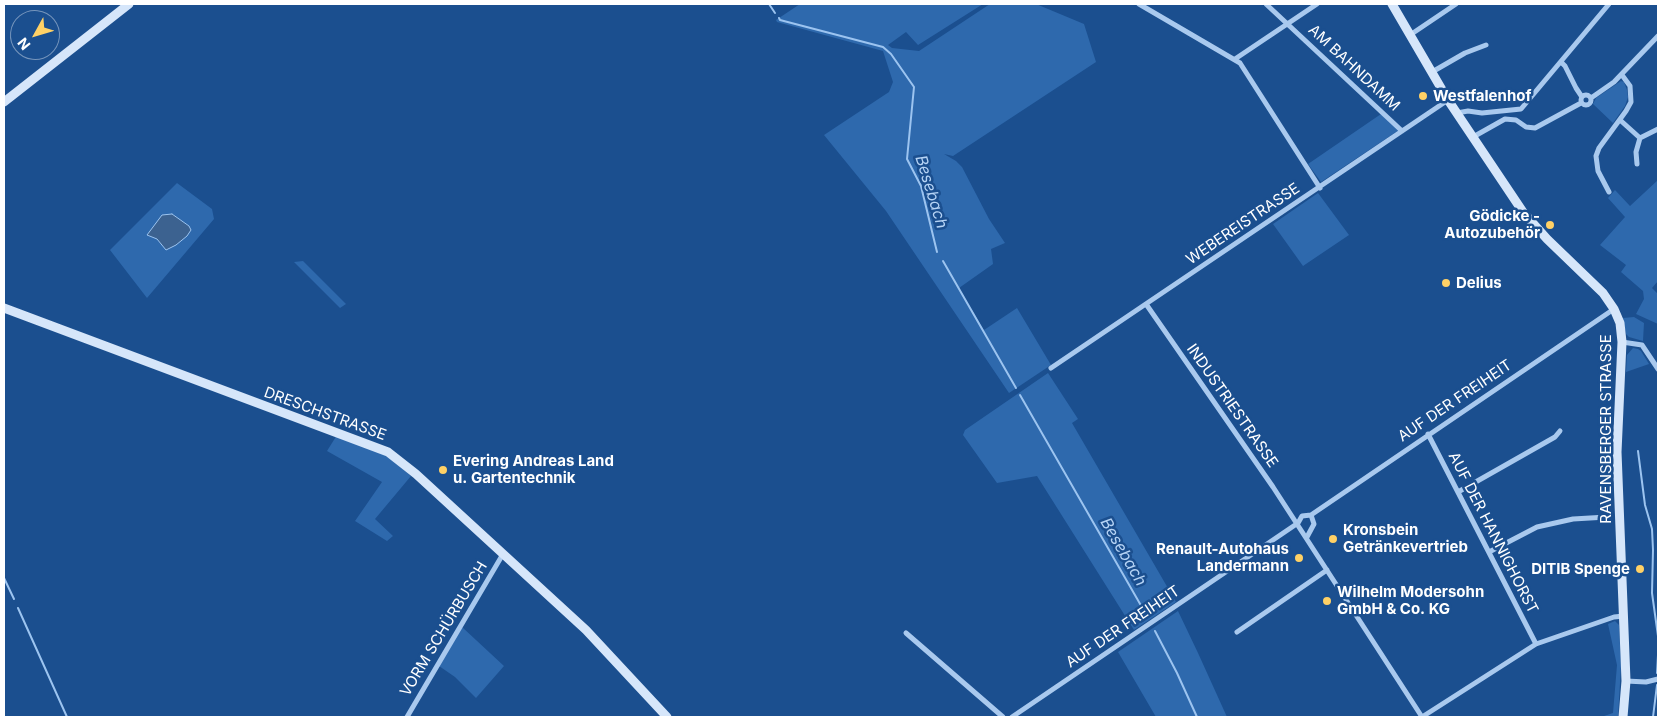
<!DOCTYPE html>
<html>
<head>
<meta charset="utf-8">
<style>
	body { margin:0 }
	#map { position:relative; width:1662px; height:721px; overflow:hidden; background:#1b4f8f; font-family:Inter,sans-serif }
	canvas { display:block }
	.frame { position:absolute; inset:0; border:5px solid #fff; pointer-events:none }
	.north { position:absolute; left:10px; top:10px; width:50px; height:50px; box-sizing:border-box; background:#1b4f8f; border:1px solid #7695bc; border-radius:50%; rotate:231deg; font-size:14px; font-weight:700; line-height:20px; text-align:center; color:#fff }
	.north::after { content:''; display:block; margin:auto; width:18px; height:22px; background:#ffd166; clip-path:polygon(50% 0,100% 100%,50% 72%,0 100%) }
</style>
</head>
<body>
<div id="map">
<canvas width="1662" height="721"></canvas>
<div class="frame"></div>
<div class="north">N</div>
</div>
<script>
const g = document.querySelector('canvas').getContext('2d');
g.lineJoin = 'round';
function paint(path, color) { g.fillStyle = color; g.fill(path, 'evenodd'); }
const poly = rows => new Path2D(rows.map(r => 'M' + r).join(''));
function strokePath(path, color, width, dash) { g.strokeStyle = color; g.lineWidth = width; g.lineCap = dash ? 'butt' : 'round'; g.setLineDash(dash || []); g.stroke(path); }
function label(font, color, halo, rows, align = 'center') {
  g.font = font + ' Inter,sans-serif'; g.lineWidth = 5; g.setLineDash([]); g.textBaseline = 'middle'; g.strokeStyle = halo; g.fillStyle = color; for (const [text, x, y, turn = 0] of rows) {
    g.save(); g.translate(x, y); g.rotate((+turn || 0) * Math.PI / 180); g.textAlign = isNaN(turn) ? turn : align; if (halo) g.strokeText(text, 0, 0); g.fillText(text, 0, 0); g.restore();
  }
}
paint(poly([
	[800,4,983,4,918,45,906,32,888,45,892,48,919,51,990,4,1036,4,1084,24,1096,62,953,156,944,154,956,161,962,167,989,219,1005,243,991,249,993,264,959,288,984,330,1017,308,1051,365,1009,393,886,211,824,135,889,92,893,82,883,51,777,22,776,20],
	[1621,81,1624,82,1627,90,1628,97,1625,106,1613,123,1593,104,1596,98],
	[1381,114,1399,130,1321,182,1308,164],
	[1658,180,1658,281,1652,288,1658,294,1658,324,1636,314,1644,299,1643,291,1621,272,1626,265,1600,245,1625,217,1608,198,1615,190,1630,206],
	[177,183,212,209,214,219,147,298,110,250],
	[172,214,189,226,166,250,157,239,148,235],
	[1318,193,1349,235,1303,266,1273,224],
	[303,261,346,304,340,308,294,262],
	[1634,317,1644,323,1643,341,1629,337,1626,334,1623,318],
	[1633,348,1638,349,1641,351,1649,364,1626,372,1627,355],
	[1048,373,1078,419,1072,423,1176,602,1134,630,1037,476,997,483,963,435,965,430],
	[337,435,387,456,411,476,375,519,393,536,387,541,355,521,382,482,327,451],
	[1178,611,1198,653,1227,717,1156,717,1118,652],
	[1615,621,1619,625,1621,666,1618,717,1601,717,1613,713,1617,665,1608,624],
	[462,627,504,666,476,698,455,677,439,666]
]), '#2e69ad');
const water = poly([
	[172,214,189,226,191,230,187,236,176,245,166,250,157,239,147,235,162,215,172,214]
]);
paint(water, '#3c6290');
strokePath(water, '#9cc4f0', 1);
strokePath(poly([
	[769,4,775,13],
	[779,18,780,20,883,47,891,54,914,87,907,159,921,186,937,252],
	[943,261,1016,388],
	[1020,395,1147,616],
	[1638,451,1645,505,1652,529,1653,550,1652,593,1658,636],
	[4,578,14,599],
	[18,608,67,717],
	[1155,631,1177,673,1197,717],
	[1657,673,1658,655],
	[1653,717,1657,685]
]), '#9cc4f0', 2);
strokePath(poly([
	[1139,4,1240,63,1320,188],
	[1266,4,1402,131],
	[1410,35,1456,4],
	[1235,59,1317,4],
	[1561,62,1565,66,1576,88,1582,97],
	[1432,72,1465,53,1486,45],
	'1581 100a5 5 0 1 1 10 0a5 5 0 1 1-10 0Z',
	[1591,98,1614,82,1658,36],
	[1457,113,1468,111,1482,113,1521,109,1609,4],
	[1620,120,1640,138],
	[1473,137,1505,119,1516,120,1526,127,1535,128,1581,103],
	[1637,164,1636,152,1640,138,1658,129],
	[1609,192,1598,171,1596,156,1599,148,1626,111,1631,102,1630,86,1622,75],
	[1146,304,1273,487,1422,717],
	[1622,342,1642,345,1658,369],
	[1051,368,1448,100],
	[1428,434,1536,644],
	[1458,492,1555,437,1560,431],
	[1311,515,1614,309],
	[1307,537,1314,524,1311,515],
	[1489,552,1537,527,1573,519,1607,517],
	[1237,632,1327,570],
	[906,633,1003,717],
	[1626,681,1646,682,1658,679],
	[407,717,503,554],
	[1012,717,1298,523,1302,516,1311,515],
	[1422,717,1536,644,1614,617,1624,616]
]), '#a9c9ee', 5);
strokePath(poly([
	[1392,4,1448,100,1523,212,1547,239,1603,293,1614,309,1620,323,1622,342,1617,452,1626,681,1623,717],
	[4,102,129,4],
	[4,308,388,452,416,474,586,630,667,717]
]), '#d6e6fa', 9);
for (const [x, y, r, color] of [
	[1423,96,5,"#ffd166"],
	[1550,225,5,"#ffd166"],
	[1446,283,5,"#ffd166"],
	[443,470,5,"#ffd166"],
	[1333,539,5,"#ffd166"],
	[1299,558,5,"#ffd166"],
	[1640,569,5,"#ffd166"],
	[1327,601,5,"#ffd166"]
]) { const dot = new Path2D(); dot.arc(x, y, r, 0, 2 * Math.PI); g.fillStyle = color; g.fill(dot); strokePath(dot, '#1b4f8f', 2); }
label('15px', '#fff', '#1b4f8f', [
	["AM BAHNDAMM",1354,68,43],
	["WEBEREISTRASSE",1243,224,-34],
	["AUF DER FREIHEIT",1455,401,-34],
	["INDUSTRIESTRASSE",1232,406,55],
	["DRESCHSTRASSE",325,414,20],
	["RAVENSBERGER STRASSE",1606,429,-90],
	["AUF DER HANNIGHORST",1493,533,63],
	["AUF DER FREIHEIT",1123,627,-34],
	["VORM SCHÜRBUSCH",444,629,-59]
]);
label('bold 15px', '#fff', '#1b4f8f', [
	["Westfalenhof",1433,96],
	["Gödicke -",1540,216,"right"],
	["Autozubehör",1540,233,"right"],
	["Delius",1456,283],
	["Evering Andreas Land",453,461],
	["u. Gartentechnik",453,478],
	["Kronsbein",1343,530],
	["Getränkevertrieb",1343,547],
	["Renault-Autohaus",1289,549,"right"],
	["Landermann",1289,566,"right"],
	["DITIB Spenge",1630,569,"right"],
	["Wilhelm Modersohn",1337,592],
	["GmbH & Co. KG",1337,609]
], 'left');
label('italic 16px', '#b5d3f5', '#1b4f8f', [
	["Besebach",931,192,73],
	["Besebach",1123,552,60]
]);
</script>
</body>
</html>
